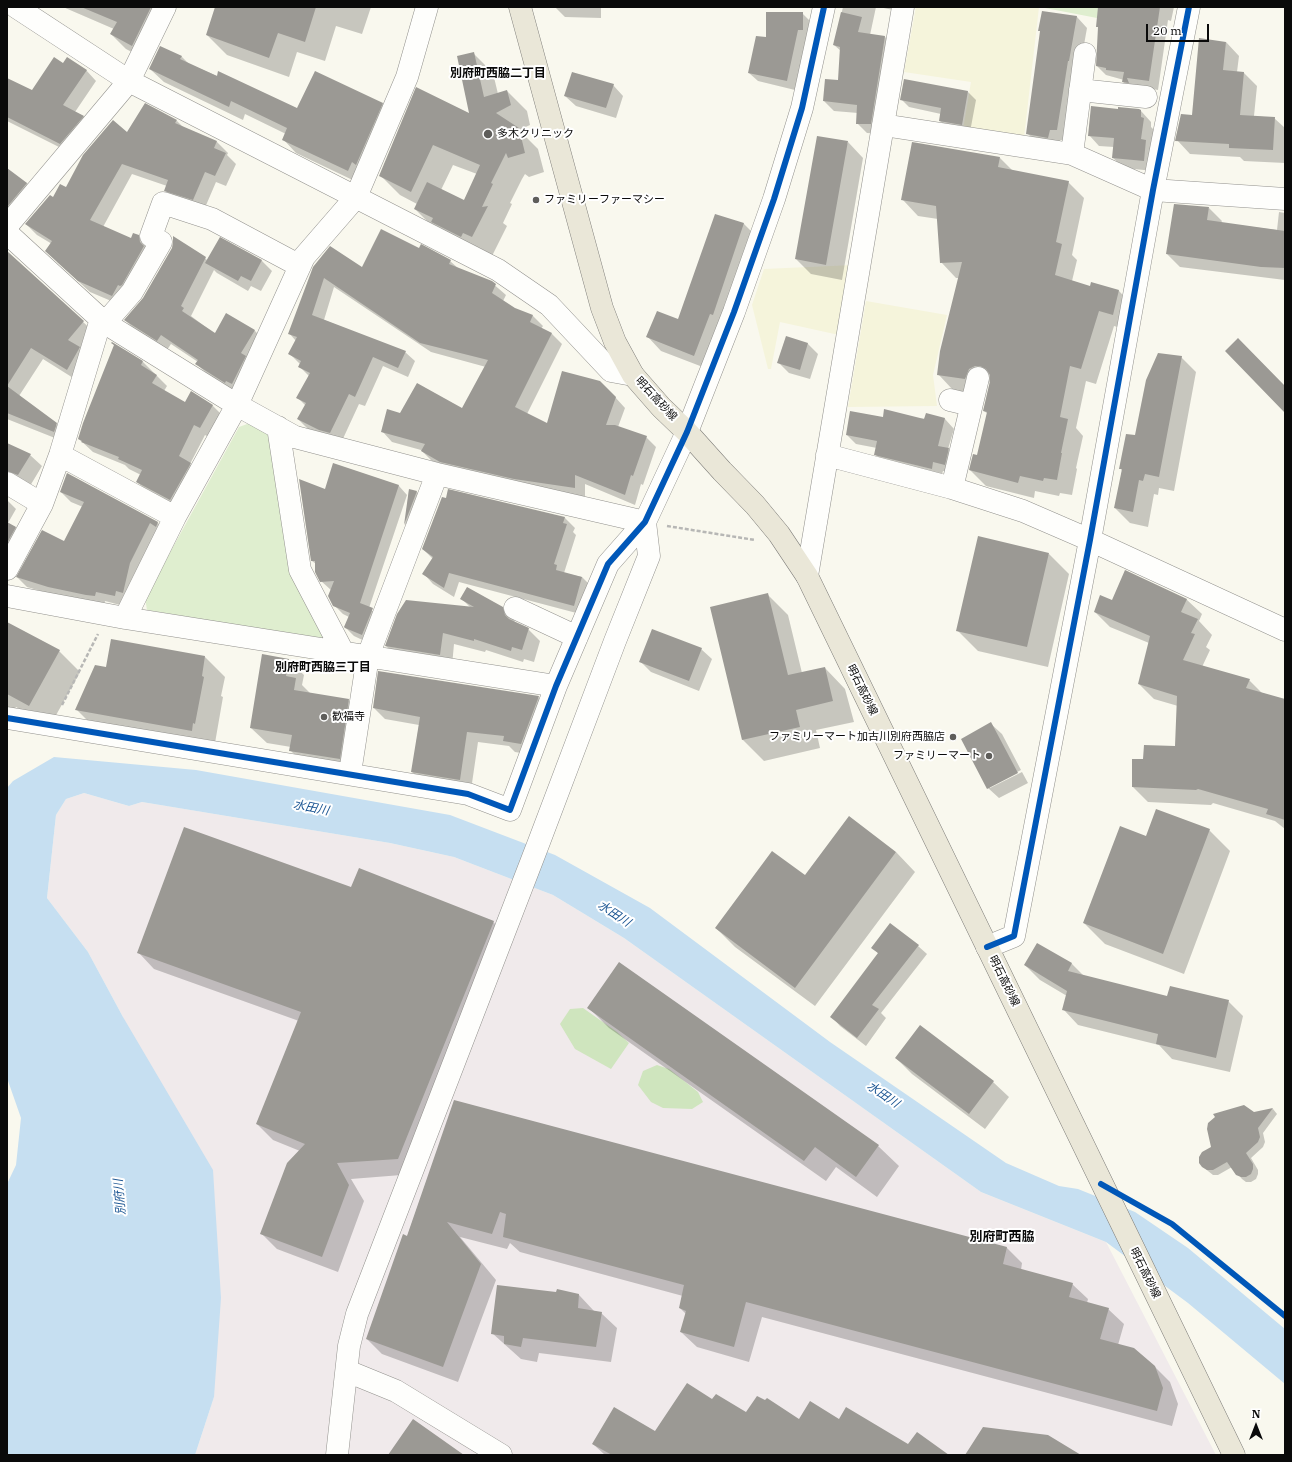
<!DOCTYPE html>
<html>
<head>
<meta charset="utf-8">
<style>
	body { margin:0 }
	#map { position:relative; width:1292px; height:1462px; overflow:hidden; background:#f9f8ee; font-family:"IBM Plex Serif",serif }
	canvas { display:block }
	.frame { position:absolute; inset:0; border:8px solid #0a0a0a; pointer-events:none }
	.north { position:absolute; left:1236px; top:1406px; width:40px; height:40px; -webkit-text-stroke:3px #fff; paint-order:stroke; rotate:0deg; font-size:11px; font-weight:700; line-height:16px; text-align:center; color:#0a0a0a }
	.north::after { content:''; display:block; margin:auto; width:14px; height:18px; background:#0a0a0a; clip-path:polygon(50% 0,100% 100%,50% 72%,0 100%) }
	.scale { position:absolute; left:1146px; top:24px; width:63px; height:18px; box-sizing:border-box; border:2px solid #0a0a0a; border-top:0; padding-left:5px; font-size:12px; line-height:14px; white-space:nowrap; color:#0a0a0a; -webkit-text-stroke:3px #fff; paint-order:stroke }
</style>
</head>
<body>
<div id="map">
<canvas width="1292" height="1462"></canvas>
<div class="frame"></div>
<div class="north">N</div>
<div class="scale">20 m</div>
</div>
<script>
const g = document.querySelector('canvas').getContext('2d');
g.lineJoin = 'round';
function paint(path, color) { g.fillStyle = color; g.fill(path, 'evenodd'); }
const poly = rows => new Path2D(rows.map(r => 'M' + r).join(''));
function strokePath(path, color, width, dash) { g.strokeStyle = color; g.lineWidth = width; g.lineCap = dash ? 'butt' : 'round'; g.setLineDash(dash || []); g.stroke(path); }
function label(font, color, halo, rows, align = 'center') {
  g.font = font + ' "IBM Plex Serif","Noto Sans JP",serif'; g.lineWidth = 4; g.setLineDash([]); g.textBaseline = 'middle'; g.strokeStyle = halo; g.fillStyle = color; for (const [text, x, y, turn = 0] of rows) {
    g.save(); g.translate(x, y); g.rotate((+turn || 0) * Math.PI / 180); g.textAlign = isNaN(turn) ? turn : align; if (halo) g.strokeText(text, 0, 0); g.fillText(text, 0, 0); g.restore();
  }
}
paint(poly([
	[84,793,129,806,142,802,390,843,454,857,553,895,624,938,981,1192,1106,1242,1216,1455,195,1455,214,1397,123,1017,88,952,47,898,56,815,66,799]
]), '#f0eaeb');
paint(poly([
	[916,7,1039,7,1024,138,963,129,971,82,904,72],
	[853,265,839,335,780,322,771,369,768,369,752,305,764,269],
	[866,301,947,315,933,375,937,406,848,407]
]), '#f5f4db');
paint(poly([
	[1040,7,1099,7,1097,18],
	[250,423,276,438,330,641,147,610,145,598,239,427]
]), '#dfeecf');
paint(poly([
	[583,1008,617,1032,629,1043,611,1069,575,1049,560,1024,570,1009],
	[657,1065,669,1069,698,1092,703,1102,692,1109,663,1108,651,1102,638,1085,643,1071]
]), '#cfe5be');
paint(poly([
	[54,757,196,770,450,815,555,855,650,908,830,1042,1006,1163,1059,1186,1078,1189,1135,1212,1188,1248,1285,1329,1285,1384,1188,1303,1106,1242,981,1192,624,938,553,895,454,857,390,843,142,802,129,806,84,793,66,799,56,815,47,898,88,952,123,1017,213,1170,221,1298,214,1397,195,1455,7,1455,7,1184,16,1165,21,1118,7,1078,7,788,13,781]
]), '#c6dff1');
paint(poly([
	[63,7,166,7,147,60,126,49,111,34,114,29],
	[216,7,371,7,362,34,336,26,325,61,297,52,289,77,227,55,207,35],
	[555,7,601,7,601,18,565,17],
	[843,7,876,7,870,35,885,37,895,47,880,134,867,133,857,123,858,113,834,111,824,101,839,81,841,51,834,45],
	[879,7,894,7,893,10],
	[1099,7,1174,7,1171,21,1168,20,1158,90,1135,86,1133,91,1123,82,1124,80,1106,75,1097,66,1099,29,1097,26],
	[1043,12,1077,17,1087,28,1067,140,1060,140,1058,148,1038,144,1028,134],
	[802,13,811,22,795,90,758,81,749,73,767,39],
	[1226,42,1239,56,1237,72,1244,73,1257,86,1254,116,1274,118,1285,128,1285,163,1244,161,1240,157,1190,154,1177,140,1193,116],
	[474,54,493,73,498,94,507,91,527,111,530,125,519,130,538,149,544,172,529,177,525,174,522,179,510,203,512,204,503,223,507,226,492,256,435,229,415,209,417,204,400,195,380,175,471,115],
	[453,165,477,174,464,201,441,190],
	[181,56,189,64,297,110,382,103,396,117,361,184,296,153,283,139,286,134,245,114,243,120,164,82,150,69],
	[64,64,86,70,96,81,75,112,83,116,93,127,71,153,7,121,7,79,32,91],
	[613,85,623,96,616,118,576,106,565,96],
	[968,92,976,100,970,132,948,129,940,121,941,114,909,107,901,99],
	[1118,110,1141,111,1151,122,1151,127,1154,130,1151,147,1154,171,1124,168,1113,158,1114,147,1099,146,1089,135],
	[177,121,184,128,217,142,228,153,227,155,236,164,226,186,216,182,204,210,176,201,165,190,167,186,132,174,103,227,131,239,138,236,149,247,123,306,90,292,57,262,52,244,37,235,26,224,53,198,67,189,127,134],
	[848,142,863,158,842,280,811,274,796,259],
	[1000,158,1013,171,1068,182,1084,198,1072,255,1077,260,1072,281,1091,287,1092,283,1119,291,1134,307,1128,330,1114,326,1096,384,1086,381,1076,428,1083,436,1076,468,1077,469,1072,495,1060,493,1059,496,1035,491,1034,498,986,486,970,470,978,456,988,414,984,411,991,381,985,385,981,394,953,390,938,374,959,278,956,278,941,262,938,219,918,216,903,200],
	[7,176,27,183,37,194,7,221],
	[1209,208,1222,221,1221,223,1277,230,1279,212,1285,213,1285,280,1180,267,1167,254],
	[716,215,744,224,758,238,708,369,661,351,648,337,679,321],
	[220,239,262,261,272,271,261,291,251,286,248,291,217,273,214,270,191,316,215,334,227,315,255,331,265,341,235,392,207,374,197,364,198,362,171,344,167,350,135,330,125,320,144,299,173,249,205,258,208,261],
	[420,249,450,261,459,269,491,282,506,295,503,301,515,309,533,316,543,326,541,329,552,334,562,344,527,414,548,425,615,397,625,408,618,427,646,437,656,447,643,485,641,484,635,505,585,484,585,497,451,472,432,461,421,450,392,442,382,431,401,414,462,410,486,367,431,352,334,287,324,320,405,352,415,361,408,377,383,366,365,406,359,404,341,443,330,440,308,429,298,419,306,406,298,398,309,376,299,366,300,364,289,353,296,341,289,333,314,268,362,268],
	[7,252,95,333,78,381,43,359,19,396,56,424,67,435,65,442,7,419],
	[787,337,808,344,818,354,810,379,789,373,778,362],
	[112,343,143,362,167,386,164,391,186,403,212,405,223,416,210,438,205,435,190,464,200,474,181,510,148,492,137,482,141,475,129,469,125,465,93,452,79,439,115,346],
	[1181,357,1196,372,1174,491,1159,488,1158,495,1154,494,1148,527,1130,523,1115,508,1122,471,1121,469,1136,436],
	[883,418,945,419,954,429,948,449,957,459,954,473,943,471,941,477,885,464,875,454,877,448,856,444,847,435],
	[7,446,30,455,42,466,30,486,7,489],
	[67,474,158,523,168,533,124,606,105,601,104,606,58,596,27,587,17,577,65,543,83,507,71,502,61,492],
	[399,486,407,495,369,608,381,618,371,644,354,636,345,627,349,617,343,614,334,605,331,590,321,581,316,564,312,561,326,490],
	[409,490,417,492,427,502,415,534,405,524],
	[448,491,565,518,575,528,573,532,576,535,564,573,582,577,592,587,584,615,459,582,454,597,433,584,424,574,433,559,423,549,447,499],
	[7,500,16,509,8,523,15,527,26,539,7,576],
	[1049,554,1069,574,1048,667,978,651,957,630],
	[768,595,788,615,802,673,825,668,845,689,854,722,816,730,820,748,764,761,743,740,712,608],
	[461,598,502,608,514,620,515,623,528,629,540,641,534,662,524,659,523,662,486,650,485,652,454,644,452,666,398,658,386,646,471,608],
	[1186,599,1202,614,1199,621,1212,635,1206,647,1210,650,1202,667,1249,680,1262,693,1285,700,1285,829,1275,821,1213,803,1211,805,1148,802,1133,787,1144,760,1176,747,1178,706,1154,699,1139,684,1149,643,1110,627,1095,612,1112,601],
	[7,623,59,651,80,672,50,726,16,707,13,711,7,708],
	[701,649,712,659,699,691,651,672,641,662],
	[205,657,225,677,221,696,223,697,215,743,96,729,76,709,107,668],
	[288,660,304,675,302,685,311,694,348,700,364,716,355,774,306,766,290,750,291,747,267,743,251,728],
	[538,697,550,708,532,755,515,752,509,746,478,742,471,790,424,783,412,772,419,725,385,719,374,708],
	[991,724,1002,734,1021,770,990,786,990,788,1022,772,1028,783,999,798,988,788],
	[1209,830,1230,851,1184,974,1105,944,1084,923,1146,837],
	[896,852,915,872,815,1006,735,947,716,928,805,877],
	[352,889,493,922,509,937,414,1174,351,1179,364,1201,338,1272,277,1249,262,1234,300,1151,273,1140,257,1124,299,1021,154,969,139,953],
	[1037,944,1072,964,1084,976,1168,997,1228,1001,1243,1016,1230,1072,1172,1059,1159,1045,1078,1025,1064,1010,1067,996,1040,980,1025,965],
	[918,946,927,954,881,1013,886,1018,866,1046,840,1026,832,1017,879,954,872,947],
	[588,1007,878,1146,899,1166,877,1197,836,1167,826,1181,609,1028],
	[896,1058,993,1082,1009,1097,985,1129,912,1074],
	[455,1101,1007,1248,1022,1263,1021,1270,1072,1284,1088,1299,1087,1303,1108,1309,1124,1324,1118,1345,1154,1366,1170,1382,1178,1404,1172,1426,762,1317,749,1362,697,1347,681,1332,686,1314,680,1308,683,1296,520,1252,510,1243,507,1249,460,1237,496,1280,458,1382,382,1354,367,1339,407,1237],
	[1273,1109,1277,1114,1263,1133,1265,1142,1263,1147,1251,1158,1258,1170,1258,1174,1256,1179,1251,1182,1246,1182,1242,1179,1232,1167,1218,1175,1213,1175,1203,1167,1212,1148,1254,1113],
	[557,1293,579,1295,594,1311,601,1313,617,1328,611,1362,539,1353,537,1362,521,1359,492,1333],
	[712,1400,746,1414,799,1420,839,1420,908,1446,947,1455,605,1455,593,1444,655,1432]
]), '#0003');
paint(poly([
	[81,7,151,7,132,46,110,34,117,22],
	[215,7,316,7,305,42,278,33,269,58,206,35],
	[1098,7,1160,7,1149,81,1127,78,1129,83,1122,82,1124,72,1106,70,1106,68,1096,66,1098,27,1096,27],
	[1042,11,1077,16,1069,61,1068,61,1057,130,1050,130,1048,138,1026,134,1040,31,1038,31],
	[766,12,803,12,803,30,798,30,787,81,748,73,756,36,766,37],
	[841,12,862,17,858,32,885,36,871,124,856,124,857,105,823,101,825,79,838,80,840,47,833,45],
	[1199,38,1226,42,1223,70,1244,72,1240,115,1275,117,1273,150,1229,148,1229,144,1175,141,1181,114,1192,115],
	[160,46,182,56,180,59,217,76,218,71,297,108,315,71,383,103,356,165,352,162,348,171,282,140,287,128,231,101,229,107,149,69],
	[474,52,484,97,507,90,511,105,496,113,519,128,525,153,508,158,506,153,491,183,493,184,482,207,488,206,472,237,463,233,461,237,431,222,433,218,414,209,427,182,464,200,480,165,433,145,411,192,379,176,416,87,469,113,457,56],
	[54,57,63,63,67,57,87,70,63,105,84,116,60,144,7,117,7,78,32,90],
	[572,72,614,84,606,108,564,96],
	[904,79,968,91,962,125,939,121,941,108,900,100],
	[145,103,177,120,175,123,217,141,214,148,226,153,215,176,205,172,193,200,164,191,168,180,122,164,90,220,131,238,133,233,139,235,140,242,144,246,122,285,120,286,118,285,112,296,78,281,45,251,52,241,25,224,50,195,53,197,60,184,66,187,83,155,113,120,127,132],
	[1091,106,1118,109,1118,107,1139,109,1141,110,1141,117,1144,118,1141,139,1146,140,1144,161,1112,158,1114,138,1088,136],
	[817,136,848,141,826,265,795,259],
	[912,142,1000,157,998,167,1069,181,1056,242,1062,244,1055,275,1090,286,1091,282,1119,290,1113,315,1099,311,1081,369,1070,366,1060,417,1068,419,1061,453,1062,453,1057,480,1044,478,1043,481,1020,476,1018,483,969,470,973,454,977,455,987,412,983,411,990,381,990,375,986,369,980,366,975,366,969,369,965,379,937,375,940,351,962,262,940,263,936,206,901,200],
	[7,168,27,183,7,207],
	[1174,204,1209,207,1207,220,1285,231,1285,268,1261,267,1166,254],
	[715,214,744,223,713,315,710,314,694,356,646,337,657,311,678,319],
	[381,229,419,248,421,244,451,260,449,264,492,281,496,284,492,293,515,308,533,315,530,322,552,333,515,407,547,423,562,371,600,381,616,397,606,425,615,425,647,436,633,476,631,475,625,495,575,475,575,488,514,479,440,462,421,451,425,444,381,432,387,409,400,413,417,383,462,408,488,360,420,343,324,278,312,315,406,351,398,368,373,357,355,397,349,394,330,433,319,430,297,419,306,403,296,398,310,373,298,367,301,361,288,354,297,337,288,334,313,267,330,246,362,267],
	[173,236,206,257,181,306,184,308,182,311,215,333,226,313,255,330,241,353,246,356,232,384,226,381,225,383,195,364,198,360,161,335,157,341,124,320,143,298,172,248,173,242],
	[220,237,262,260,251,281,241,276,238,281,205,263],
	[7,251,84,321,68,340,80,347,67,370,31,348,7,386,57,423,54,432,7,413],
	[786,336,808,343,800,370,777,363],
	[1238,338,1285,386,1285,413,1225,351],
	[112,342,143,361,141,365,157,375,152,383,185,402,191,391,213,405,200,428,194,425,179,456,191,463,170,500,136,482,142,470,118,459,119,457,81,442,82,441,78,439,83,423,114,345,111,343],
	[1158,353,1182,356,1159,477,1145,474,1143,481,1139,480,1133,512,1114,508,1122,469,1119,469,1126,434,1135,435,1146,380],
	[884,409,924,419,926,413,945,418,938,446,949,448,945,465,933,462,932,469,874,455,877,441,846,435,850,411,883,417],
	[7,443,31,454,18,475,7,471],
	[333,463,399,485,360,603,373,608,362,635,345,628,344,627,350,613,333,606,328,596,334,581,320,582,315,572,315,561,311,561,299,479,325,489],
	[67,473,158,522,156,527,150,523,130,563,123,593,116,591,115,596,96,592,95,596,86,595,48,587,16,577,42,530,64,541,84,502,60,492],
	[409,489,417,491,404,525],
	[448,489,565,517,563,523,567,524,554,564,557,565,556,570,582,577,574,606,449,573,444,588,422,574,433,557,422,549,442,497,446,498],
	[7,522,16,527,7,543],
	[978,536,1049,553,1027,647,956,631],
	[1125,570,1187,599,1181,612,1198,619,1191,633,1195,634,1183,660,1250,679,1246,688,1285,699,1285,820,1266,814,1268,809,1198,789,1196,790,1132,787,1132,759,1143,759,1144,745,1175,746,1177,696,1138,684,1150,636,1094,612,1100,595,1112,600],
	[467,587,503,607,505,615,509,619,529,628,522,650,512,647,511,651,474,639,474,641,443,633,440,655,385,646,397,614,406,600,474,607,460,599],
	[768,593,788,675,825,667,833,701,796,710,800,727,742,740,710,607],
	[7,622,60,650,29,706,7,694],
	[652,629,702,648,689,681,639,662],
	[111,639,205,656,202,676,204,677,195,724,193,723,192,731,75,710,95,665,106,667],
	[262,654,289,659,286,676,296,678,294,690,349,699,340,759,289,751,292,735,250,728],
	[378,671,539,696,521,744,503,741,504,736,467,732,460,780,441,777,411,772,420,717,373,708],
	[991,722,1018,773,987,789,961,739],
	[1156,809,1210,829,1163,954,1083,923,1120,826,1146,836],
	[849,816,896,852,795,988,715,928,772,851,805,875],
	[184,827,351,887,359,868,494,921,398,1159,337,1163,349,1185,322,1257,260,1234,287,1163,305,1144,256,1124,301,1012,137,953],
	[890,923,919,945,872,1005,879,1009,857,1038,830,1017,878,953,871,948],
	[1037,943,1072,963,1068,971,1167,996,1170,986,1229,1000,1216,1058,1156,1044,1158,1034,1062,1010,1067,991,1024,965],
	[619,962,879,1145,856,1177,815,1147,804,1161,587,1008],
	[920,1025,994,1081,969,1114,895,1058],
	[454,1100,1007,1247,1003,1264,1073,1283,1069,1297,1109,1308,1100,1339,1134,1348,1155,1366,1163,1388,1157,1411,746,1302,734,1347,680,1332,686,1311,679,1308,684,1285,503,1237,506,1214,500,1212,492,1234,447,1222,481,1264,443,1367,366,1339,403,1234,407,1236],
	[1244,1105,1254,1112,1273,1108,1258,1128,1260,1137,1258,1142,1246,1153,1253,1164,1253,1169,1251,1174,1246,1177,1241,1177,1236,1175,1227,1162,1213,1170,1207,1170,1202,1167,1199,1163,1199,1157,1202,1152,1211,1147,1207,1129,1208,1123,1215,1117,1213,1114],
	[497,1285,556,1292,557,1289,579,1294,578,1308,602,1312,596,1347,523,1338,521,1347,504,1344,504,1336,491,1334],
	[687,1383,712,1399,716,1394,746,1412,757,1396,765,1400,767,1398,799,1419,810,1401,839,1419,846,1407,908,1444,917,1432,949,1455,612,1455,592,1444,614,1407,655,1431],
	[413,1419,464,1455,388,1455],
	[983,1427,1048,1435,1081,1455,965,1455]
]), '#9b9994');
const minor = poly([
	[16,7,129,81,498,270,549,305,611,371,633,375],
	[1080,90,1146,97],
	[883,125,1072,154,1153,190,1285,199],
	[1072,154,1085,54],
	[7,226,129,81,165,7],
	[7,233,105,323,237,405,295,437,437,474,645,522],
	[105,323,132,292,161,242,151,236,163,203,212,219,300,266],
	[950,400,971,405],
	[278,427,300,570,343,652],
	[60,455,175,517],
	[827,455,952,488,1023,511,1090,540,1285,630],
	[7,483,42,504],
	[952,488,978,378],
	[7,569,42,504,60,455,101,319],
	[807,576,903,7],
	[7,596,125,618,556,686],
	[515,608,577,637],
	[125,618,175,517,237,405,304,257,356,197,407,77,427,7],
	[7,718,468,794,510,810,556,686,608,564,645,522,687,432,734,312,774,199,802,108,824,7],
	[350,773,368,656,437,474],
	[987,947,1014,936,1090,540,1153,190,1189,7],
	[347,1371,396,1391,501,1455],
	[337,1455,349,1346,357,1314,539,842,615,641,649,556,645,522]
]);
const major = poly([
	[520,7,602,308,615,342,633,375,661,407,687,432,722,471,755,505,779,534,807,576,1234,1455]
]);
strokePath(minor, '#92918d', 23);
strokePath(major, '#7f7e7a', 23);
strokePath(poly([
	[667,526,755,540],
	[62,705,98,634]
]), '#b7b7b5', 2.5, [4, 2]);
strokePath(minor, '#fefefc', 22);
strokePath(major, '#eae7d8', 22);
strokePath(poly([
	[7,718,468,794,510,810,556,686,608,564,645,522,687,432,734,312,774,199,802,108,824,7],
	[987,947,1014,936,1090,540,1153,190,1189,7],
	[1101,1184,1172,1224,1285,1316]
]), '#0057b8', 6);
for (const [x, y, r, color] of [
	[488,134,5,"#5e5d5a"],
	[536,200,4,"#5e5d5a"],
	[324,717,4,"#5e5d5a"],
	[953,737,4,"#5e5d5a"],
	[989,756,4,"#5e5d5a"]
]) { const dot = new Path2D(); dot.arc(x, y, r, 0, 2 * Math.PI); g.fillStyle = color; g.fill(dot); strokePath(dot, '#fff', 1.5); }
label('11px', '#0a0a0a', '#fff', [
	["多木クリニック",497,134],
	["ファミリーファーマシー",544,200],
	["歓福寺",332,717],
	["ファミリーマート加古川別府西脇店",945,737,"right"],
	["ファミリーマート",981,756,"right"]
], 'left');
label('11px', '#0a0a0a', '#fff', [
	["明石高砂線",656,399,47],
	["明石高砂線",862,690,64],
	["明石高砂線",1004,981,64],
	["明石高砂線",1145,1273,64]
]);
label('bold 12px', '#0a0a0a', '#fff', [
	["別府町西脇二丁目",498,74],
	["別府町西脇三丁目",323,668]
]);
label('italic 12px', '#1c5693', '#fff', [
	["水田川",311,808,11],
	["水田川",614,914,33],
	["水田川",883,1095,34],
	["別府川",120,1197,-95]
]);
label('bold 13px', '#0a0a0a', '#fff', [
	["別府町西脇",1002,1237]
]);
</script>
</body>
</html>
